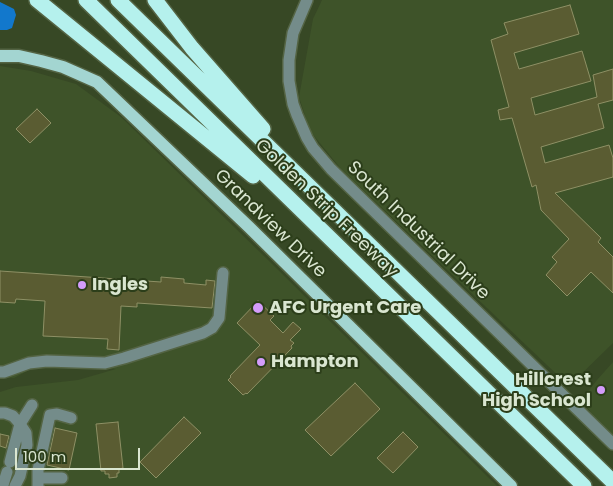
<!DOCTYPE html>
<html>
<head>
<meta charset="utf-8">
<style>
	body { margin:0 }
	#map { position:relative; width:613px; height:486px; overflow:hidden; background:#374825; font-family:Poppins,sans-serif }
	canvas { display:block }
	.scale { position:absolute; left:15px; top:448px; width:125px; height:22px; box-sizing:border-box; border:2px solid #dae6d1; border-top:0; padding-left:6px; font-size:15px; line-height:18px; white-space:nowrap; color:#dae6d1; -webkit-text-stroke:4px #2c3e1a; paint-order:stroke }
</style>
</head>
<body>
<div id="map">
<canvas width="613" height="486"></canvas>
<div class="scale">100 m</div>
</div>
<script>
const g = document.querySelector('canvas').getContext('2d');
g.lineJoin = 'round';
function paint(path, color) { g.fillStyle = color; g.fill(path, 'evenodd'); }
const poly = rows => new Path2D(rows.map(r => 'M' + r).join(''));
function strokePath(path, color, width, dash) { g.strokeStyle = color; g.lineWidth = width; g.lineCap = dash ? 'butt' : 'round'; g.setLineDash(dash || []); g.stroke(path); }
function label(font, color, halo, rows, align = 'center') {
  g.font = font + ' Poppins,sans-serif'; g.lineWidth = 4; g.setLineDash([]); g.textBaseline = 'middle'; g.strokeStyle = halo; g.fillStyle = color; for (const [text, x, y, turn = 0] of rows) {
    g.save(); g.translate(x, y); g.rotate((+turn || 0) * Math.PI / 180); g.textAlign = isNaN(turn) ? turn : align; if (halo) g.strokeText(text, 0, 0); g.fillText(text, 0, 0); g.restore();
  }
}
paint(poly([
	[322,0,613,0,613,343,569,386,341,169,310,131,299,97,313,19],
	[0,66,31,71,76,84,121,117,267,259,497,486,0,486,0,392,16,387,78,380,116,369,46,361,14,378,0,377],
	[613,362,613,435,591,413,582,399,597,380]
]), '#3e5329');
paint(poly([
	[0,2,14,9,16,15,12,28,7,30,0,30]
]), '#1278cc');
const building = poly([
	[570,5,579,34,514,53,519,69,582,51,591,81,531,98,535,115,597,97,593,75,613,69,613,100,598,104,604,128,541,147,545,163,609,145,613,158,613,177,555,193,601,238,598,242,613,257,613,293,591,272,567,296,546,275,557,262,552,257,569,239,541,210,536,185,532,187,512,118,500,120,498,110,509,107,491,40,508,34,504,23,570,5],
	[37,109,51,123,30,143,16,129,37,109],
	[0,271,161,282,161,277,184,279,184,283,206,285,206,280,215,281,212,308,137,303,137,307,121,306,119,350,107,349,108,339,43,336,45,301,16,299,15,303,0,302,0,271],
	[258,301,274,316,270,320,283,333,293,322,301,329,290,340,294,343,291,346,292,348,247,394,246,393,243,395,228,380,231,377,230,376,260,345,237,323,258,301],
	[355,383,380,409,331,456,305,430,355,383],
	[184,417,201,433,156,478,140,462,184,417],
	[118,422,123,468,119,469,119,473,117,473,117,477,109,478,109,474,105,474,105,471,101,471,96,424,118,422],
	[55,428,77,433,69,470,47,465,55,428],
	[403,432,418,447,393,473,377,458,403,432],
	[0,434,9,436,6,448,0,446,0,434]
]);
paint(building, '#5a5c32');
strokePath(building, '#8e9065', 1);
const minor = poly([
	[307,0,293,33,289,60,289,81,293,104,297,115,307,138,313,148,331,169,613,444],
	[0,372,4,372,29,363,47,361,105,363,124,358,203,333,212,328,219,318,223,273],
	[0,413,5,413,13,416,20,424,26,433,27,445,20,476,15,486],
	[10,462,20,424,32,405],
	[38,478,62,478],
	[3,485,7,472],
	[38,486,38,470,50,415,57,414,71,418]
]);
const major = poly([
	[0,56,19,56,41,61,63,67,97,82,249,227,511,486]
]);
const highway = poly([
	[37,0,253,176],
	[86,0,584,486],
	[118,0,613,482],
	[155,0,192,48,263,129]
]);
strokePath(minor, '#546444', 14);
strokePath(major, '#546444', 15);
strokePath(highway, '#546444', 18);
strokePath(minor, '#748c8a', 11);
strokePath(major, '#a3d5d1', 12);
strokePath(highway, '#b5f1ed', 15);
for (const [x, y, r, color] of [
	[82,285,5,"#d49cfb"],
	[258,308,6,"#d49cfb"],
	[261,362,5,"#d49cfb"],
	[601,390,5,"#d49cfb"]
]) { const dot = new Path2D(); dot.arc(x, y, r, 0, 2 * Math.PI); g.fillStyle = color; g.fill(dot); strokePath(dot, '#2c3e1a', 2); }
label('18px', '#dae6d1', '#2c3e1a', [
	["Golden Strip Freeway",326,209,44],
	["Grandview Drive",270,224,44],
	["South Industrial Drive",418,231,44]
]);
label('bold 18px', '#dae6d1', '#2c3e1a', [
	["Ingles",92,285],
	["AFC Urgent Care",269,308],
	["Hampton",271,362],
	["Hillcrest",591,380,"right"],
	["High School",591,401,"right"]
], 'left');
</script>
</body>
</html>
